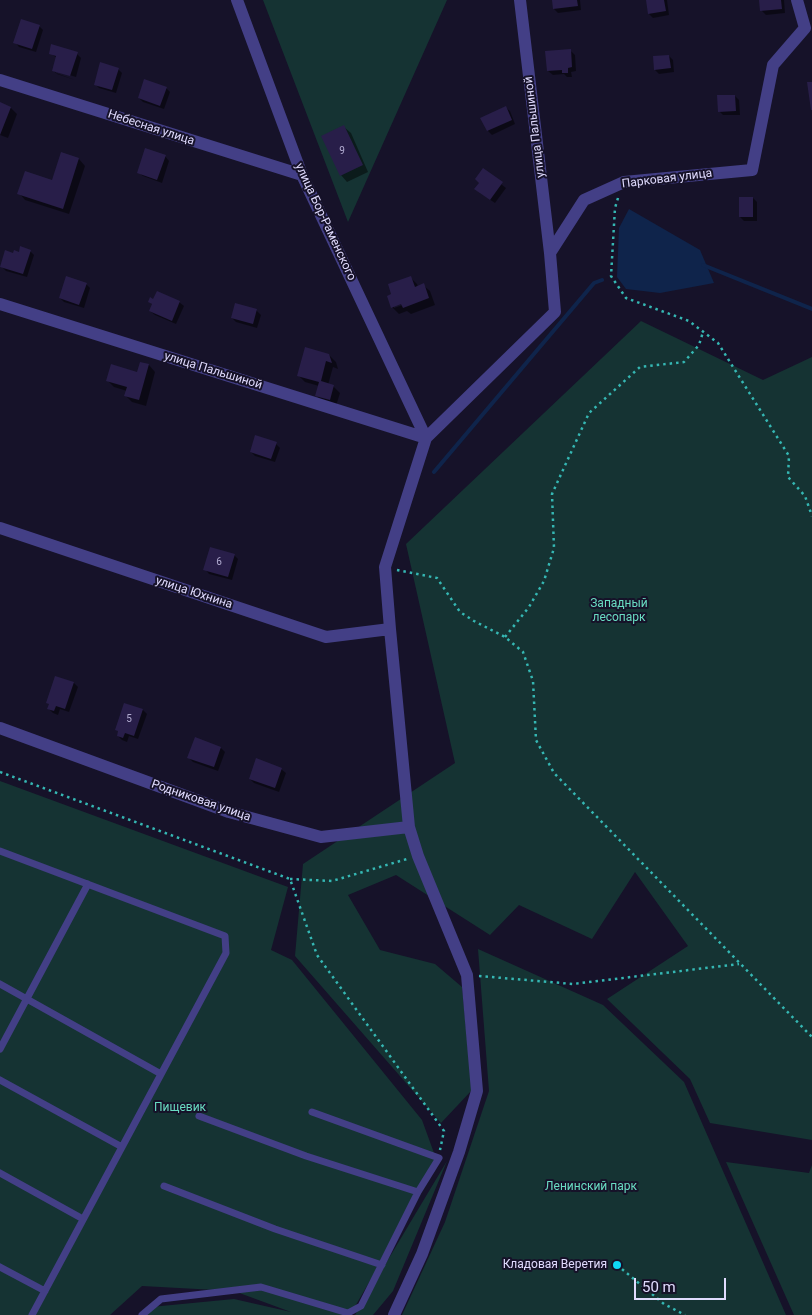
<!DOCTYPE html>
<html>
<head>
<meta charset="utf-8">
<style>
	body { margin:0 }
	#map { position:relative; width:812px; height:1315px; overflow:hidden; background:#161229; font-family:Roboto,sans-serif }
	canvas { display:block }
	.scale { position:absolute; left:634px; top:1278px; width:92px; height:22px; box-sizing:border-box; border:2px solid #e0dbfe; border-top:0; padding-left:6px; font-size:15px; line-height:18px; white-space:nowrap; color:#e0dbfe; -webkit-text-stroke:4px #161229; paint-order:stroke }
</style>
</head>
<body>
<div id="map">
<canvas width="812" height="1315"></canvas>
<div class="scale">50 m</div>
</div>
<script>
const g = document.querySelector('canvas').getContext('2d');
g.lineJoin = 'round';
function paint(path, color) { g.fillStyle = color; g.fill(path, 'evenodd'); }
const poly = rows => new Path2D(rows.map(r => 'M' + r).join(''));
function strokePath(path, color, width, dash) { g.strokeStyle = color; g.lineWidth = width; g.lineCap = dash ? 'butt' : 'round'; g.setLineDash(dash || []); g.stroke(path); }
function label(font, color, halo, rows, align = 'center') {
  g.font = font + ' Roboto,sans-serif'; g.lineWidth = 4; g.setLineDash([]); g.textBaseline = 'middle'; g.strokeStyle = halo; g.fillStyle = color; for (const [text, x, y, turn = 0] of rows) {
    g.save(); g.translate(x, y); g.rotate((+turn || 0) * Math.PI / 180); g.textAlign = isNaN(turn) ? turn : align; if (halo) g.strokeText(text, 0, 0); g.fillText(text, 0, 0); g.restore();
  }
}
paint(poly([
	[263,0,447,0,348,222],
	[641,321,763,380,812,357,812,1140,710,1123,690,1079,607,999,688,946,635,872,592,939,519,905,490,935,396,875,348,895,380,950,435,964,462,987,472,1090,441,1123,295,956,303,864,455,763,406,544],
	[0,781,288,887,271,950,292,960,422,1120,438,1164,350,1315,142,1315,151,1307,234,1299,291,1312,234,1291,142,1286,110,1315,0,1315],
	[478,949,603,1005,684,1082,786,1315,402,1315,445,1222,489,1091],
	[447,1161,393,1291,373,1315,355,1315],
	[726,1162,809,1173,812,1165,812,1315,794,1315]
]), '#153333');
paint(poly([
	[629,209,700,250,714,283,660,293,626,289,617,277,619,228]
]), '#0f244b');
paint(poly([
	[553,0,580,0,581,10,558,13,554,9],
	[657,0,667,0,669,15,653,18,649,14],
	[760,0,784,0,785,13,766,15,762,11],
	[39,26,43,30,36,52,19,47,15,42],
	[570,50,575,55,576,71,571,72,572,77,567,77,564,74,553,75,548,71],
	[50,53,77,54,81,58,76,77,56,71,56,73,75,80,57,74,53,70,57,58],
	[669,56,673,60,674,72,659,74,655,70],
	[118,69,122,73,116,93,99,88,95,84],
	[166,88,170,92,164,109,143,102,139,98],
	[735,96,739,100,740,115,723,115,719,111],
	[0,104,11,108,17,114,8,138,0,135],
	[505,107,510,111,515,124,492,135,488,131,482,118],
	[344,127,351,133,368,172,347,182,341,175],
	[165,156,169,161,162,183,143,176,138,172],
	[79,159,85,166,69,214,25,200,19,193,53,182],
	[483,170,506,188,495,203,480,193],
	[753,198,757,202,757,221,744,221,740,217],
	[30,251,34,255,27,277,6,271,2,267,14,254],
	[410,277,417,284,418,287,423,285,430,291,435,305,411,314,407,311,399,314,392,307,393,295],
	[407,301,408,303,394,308,394,305],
	[86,284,90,288,84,308,64,302,60,298],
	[149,302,179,302,184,306,176,324,155,315,150,311,153,305],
	[256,310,261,315,257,328,236,322,232,318],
	[329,355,336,362,338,369,333,367,328,385,333,386,340,393,336,406,323,402,316,395,319,386,305,382,298,375],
	[141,363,149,365,155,372,146,406,132,402,126,396,127,391,114,387,108,381,138,373],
	[276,444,280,448,275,462,255,456,251,452],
	[234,555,238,559,232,580,209,574,205,569],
	[56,677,74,683,78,687,69,712,60,709,58,715,53,713,49,709],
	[125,704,143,710,147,714,138,739,129,736,127,742,122,740,118,736],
	[221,748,225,752,218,771,193,762,189,758],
	[281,769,286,773,279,792,254,783,250,779]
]), '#0007');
strokePath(poly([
	[703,265,812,309],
	[434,472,594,283,602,280]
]), '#0f244b', 4);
paint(poly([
	[552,0,577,0,578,6,553,9],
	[646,0,664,0,666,11,648,14],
	[759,0,781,0,782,9,760,11],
	[21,19,40,25,32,49,13,43],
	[51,44,78,52,70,76,52,71,56,56,49,54],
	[571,49,572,67,568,68,568,73,562,73,562,70,547,71,545,51],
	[669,55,671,68,654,70,653,56],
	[100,62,119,68,112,90,94,85],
	[144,79,167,87,160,106,138,98],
	[807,82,812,82,812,110,811,110],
	[717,95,735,95,736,111,718,112],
	[0,102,11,107,0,135],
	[506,106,512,120,487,131,480,118],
	[344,125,363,165,340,176,321,136],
	[145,148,166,155,157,180,137,173],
	[61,152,79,158,63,209,17,194,25,171,52,180],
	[483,168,503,182,490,200,474,189,479,183,475,179],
	[739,197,753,197,753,217,739,217],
	[20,246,31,250,23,274,0,267,5,250,13,253,14,250,19,252],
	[66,276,87,283,79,305,59,298],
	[411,276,415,287,424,283,429,298,403,308,401,304,391,308,387,296,391,294,388,284],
	[157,291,180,301,172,321,149,311,152,304,148,302,150,297,153,299],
	[235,303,257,309,253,324,231,318],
	[305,347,329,354,332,363,326,361,321,381,334,385,330,400,315,396,319,382,297,376],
	[140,362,149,364,139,400,124,396,127,387,106,381,111,364,137,372],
	[255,435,277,442,271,459,250,452],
	[210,547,235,554,228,577,203,570],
	[55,676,74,682,65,709,56,706,54,711,47,709,49,704,46,703],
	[124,703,143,709,134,736,125,733,123,738,117,736,118,731,115,730],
	[195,737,221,747,214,767,187,758],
	[256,758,282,768,275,788,249,779]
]), '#281e49');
strokePath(poly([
	[618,198,615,208,611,276,626,298,689,321,718,343,789,456,788,477,805,496,812,516],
	[397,570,437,578,460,612,474,621,505,637,523,652,533,681,536,740,554,773,812,1037],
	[505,637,529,607,544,581,554,548,552,494,589,413,640,367,684,362,699,345,703,332],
	[0,772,290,879,317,955,444,1131,440,1150],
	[290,879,332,881,407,859],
	[479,976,573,984,739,964],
	[617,1265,664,1304,685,1315]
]), '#35b7b3', 2.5, [2.5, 4]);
strokePath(poly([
	[0,851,225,936,226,953,32,1315],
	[0,984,161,1074],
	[0,1049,88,884],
	[0,1080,122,1147],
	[199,1116,306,1156,418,1192],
	[0,1173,83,1219],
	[164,1186,275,1229,382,1265],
	[0,1267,45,1291],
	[142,1315,161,1299,261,1287,348,1313,361,1306,418,1192,439,1158,312,1112]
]), '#433f86', 7);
strokePath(poly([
	[237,0,302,175,426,438],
	[520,0,550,253],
	[0,80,302,175],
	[0,304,426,438],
	[0,528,326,637,390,629],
	[0,728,229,812,321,837,409,827],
	[394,1315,422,1254,459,1152,477,1091,467,975,418,856,409,827,390,629,385,567,426,438,555,312,550,253,584,200,624,182,752,170,773,65,805,28,797,0]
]), '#433f86', 12);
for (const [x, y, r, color] of [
	[617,1265,5,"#0fd9f6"]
]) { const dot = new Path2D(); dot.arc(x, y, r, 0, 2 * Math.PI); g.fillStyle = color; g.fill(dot); strokePath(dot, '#161229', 2); }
label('10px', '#b2acd1', null, [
	["9",342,151],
	["6",219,562],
	["5",129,719]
]);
label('12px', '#e0dbfe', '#161229', [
	["улица Пальшиной",535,127,-97],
	["Небесная улица",151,128,18],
	["Парковая улица",667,179,-7],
	["улица Бор-Раменского",325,222,65],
	["улица Пальшиной",213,371,17],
	["улица Юхнина",194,593,18],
	["Родниковая улица",201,801,19]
]);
label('12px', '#69dcc2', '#161229', [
	["Западный",619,604],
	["лесопарк",619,618],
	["Пищевик",180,1108],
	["Ленинский парк",591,1187]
]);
label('12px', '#e0dbfe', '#161229', [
	["Кладовая Веретия",607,1265]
], 'right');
</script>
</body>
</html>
